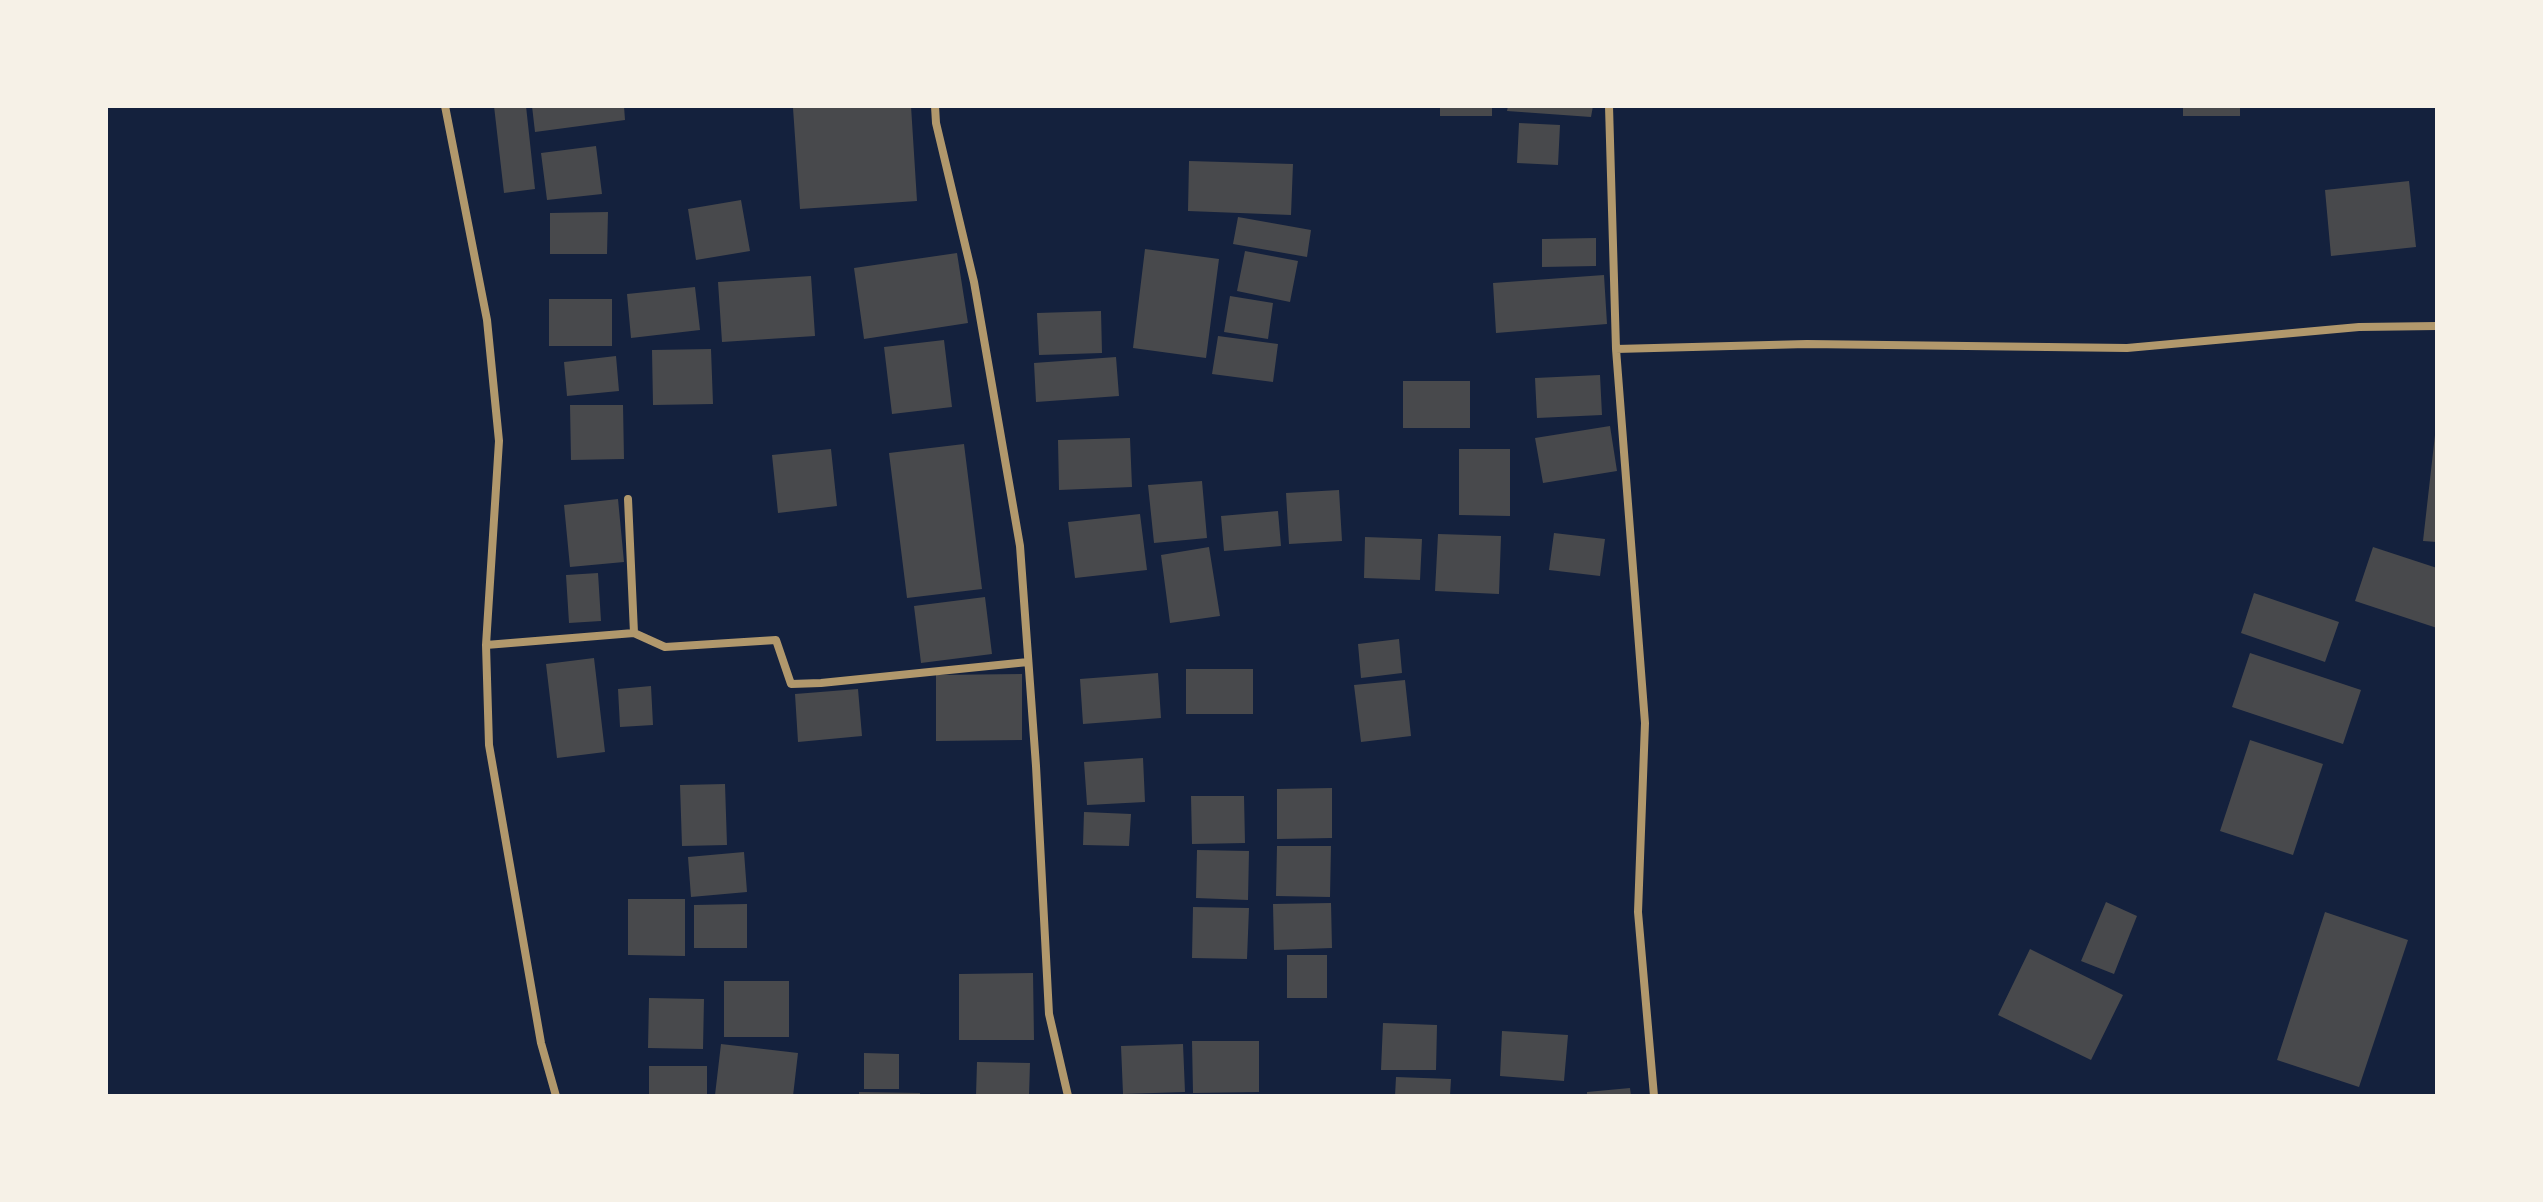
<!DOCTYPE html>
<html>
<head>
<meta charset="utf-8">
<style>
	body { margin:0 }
	#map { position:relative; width:2543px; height:1202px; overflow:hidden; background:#14213d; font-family:"Crimson Pro",serif }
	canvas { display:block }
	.frame { position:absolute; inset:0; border:108px solid #f6f1e7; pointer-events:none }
</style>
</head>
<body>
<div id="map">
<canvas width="2543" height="1202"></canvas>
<div class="frame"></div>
</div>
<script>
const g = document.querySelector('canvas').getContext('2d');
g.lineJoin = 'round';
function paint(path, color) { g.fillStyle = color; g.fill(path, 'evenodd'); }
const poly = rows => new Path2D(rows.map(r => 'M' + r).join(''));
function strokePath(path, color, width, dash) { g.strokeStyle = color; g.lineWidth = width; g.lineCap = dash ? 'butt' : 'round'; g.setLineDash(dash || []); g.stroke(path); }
paint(poly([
	[494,106,526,106,535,189,504,193],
	[532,106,624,106,625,120,535,132],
	[819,106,911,106,917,201,800,209,793,108],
	[1440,106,1492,106,1492,116,1440,116],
	[1508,106,1593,106,1591,117,1507,111],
	[2183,106,2240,106,2240,116,2183,116],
	[1519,123,1560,125,1558,165,1517,163],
	[596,146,602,194,547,200,541,153],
	[1189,161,1293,164,1291,215,1188,211],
	[2409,181,2416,247,2331,256,2325,190],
	[741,200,750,251,696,260,688,209],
	[608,212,607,254,550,254,550,213],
	[1238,217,1311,230,1307,257,1233,244],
	[1596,238,1596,266,1542,267,1542,239],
	[1145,249,1219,259,1206,358,1133,348],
	[1245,251,1298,261,1290,302,1237,291],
	[957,253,968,323,864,339,854,268],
	[1604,275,1607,324,1496,333,1493,283],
	[811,276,815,336,722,342,718,282],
	[695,287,700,330,631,338,627,294],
	[1230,296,1273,303,1268,339,1224,332],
	[549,299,612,299,612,346,549,346],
	[1101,311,1102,353,1039,355,1037,313],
	[1218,336,1278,344,1273,382,1212,374],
	[944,340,952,407,892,414,884,347],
	[711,349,713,404,653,405,652,350],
	[616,356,619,391,567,396,564,362],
	[1116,357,1119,396,1036,402,1034,363],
	[1600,375,1602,415,1537,418,1535,378],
	[1403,381,1470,381,1470,428,1403,428],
	[570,405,623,405,624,459,571,460],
	[1610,426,1617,471,1543,483,1535,438],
	[2435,435,2437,435,2437,542,2423,541],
	[1130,438,1132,487,1059,490,1058,440],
	[964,444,982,589,907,598,889,453],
	[831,449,837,506,778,513,772,455],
	[1459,449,1510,449,1510,516,1459,515],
	[1202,481,1207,538,1154,543,1148,485],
	[1339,490,1342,541,1289,544,1286,493],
	[618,499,624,562,570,567,564,505],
	[1278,511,1281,546,1224,551,1221,516],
	[1140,514,1147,570,1075,578,1068,522],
	[1554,533,1605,539,1600,576,1549,570],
	[1438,534,1501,536,1499,594,1435,591],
	[1365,537,1422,539,1420,580,1364,578],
	[1209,547,1220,616,1170,623,1161,555],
	[2373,547,2437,568,2437,628,2355,601],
	[598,573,601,621,569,623,566,575],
	[2254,593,2339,622,2325,662,2241,633],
	[985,597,992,654,921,663,914,606],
	[1399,639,1402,673,1361,678,1358,644],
	[2250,653,2361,690,2343,744,2232,707],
	[594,658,605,752,557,758,546,664],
	[1186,669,1253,669,1253,714,1186,714],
	[1158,673,1161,718,1083,724,1080,679],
	[1022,674,1022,740,936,741,936,675],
	[1405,680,1411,736,1361,742,1354,685],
	[651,686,653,725,620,727,618,689],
	[858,689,862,736,798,742,795,694],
	[2250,740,2323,764,2293,855,2220,831],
	[1143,758,1145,802,1087,805,1084,762],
	[725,784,727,845,682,846,680,785],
	[1332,788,1332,838,1277,839,1277,789],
	[1191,796,1244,796,1245,843,1192,844],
	[1084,812,1131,814,1129,846,1083,845],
	[1277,846,1331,846,1330,897,1276,896],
	[1197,850,1249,851,1248,900,1196,898],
	[744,852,747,892,691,897,688,857],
	[628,899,685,899,685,956,628,955],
	[2106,902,2137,916,2114,974,2081,961],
	[1331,903,1332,948,1274,950,1273,904],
	[747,904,747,948,694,948,694,905],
	[1193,907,1249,908,1247,959,1192,958],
	[2325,912,2408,940,2359,1087,2277,1060],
	[2030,949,2123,995,2091,1060,1998,1015],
	[1287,955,1327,955,1327,998,1287,998],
	[1033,973,1034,1040,959,1040,959,974],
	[724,981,789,981,789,1037,724,1037],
	[649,998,704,999,703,1049,648,1048],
	[1383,1023,1437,1025,1436,1070,1381,1070],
	[1502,1031,1568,1035,1564,1081,1500,1076],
	[1192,1041,1259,1041,1259,1092,1193,1093],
	[721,1044,798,1053,793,1096,715,1095],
	[1183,1044,1185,1092,1123,1094,1121,1046],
	[864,1053,899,1054,899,1089,864,1089],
	[977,1062,1030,1063,1029,1096,976,1096],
	[649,1066,707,1066,707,1096,649,1096],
	[1396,1077,1451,1079,1450,1096,1395,1096],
	[1630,1088,1631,1096,1587,1096,1587,1092],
	[859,1092,920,1093,920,1096,859,1096]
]), '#48494c');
strokePath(poly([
	[445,106,487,320,499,441,486,645,489,745,541,1043,556,1096],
	[935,106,936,123,974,282,1020,546,1036,766,1049,1014,1068,1096],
	[1609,106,1616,349],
	[628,499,634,633],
	[486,645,634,633,665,647,776,640,791,684,821,683,1028,662],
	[1654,1096,1638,912,1645,723,1616,349,1807,344,2127,348,2359,327,2437,326]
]), '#b1986c', 8);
</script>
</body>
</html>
